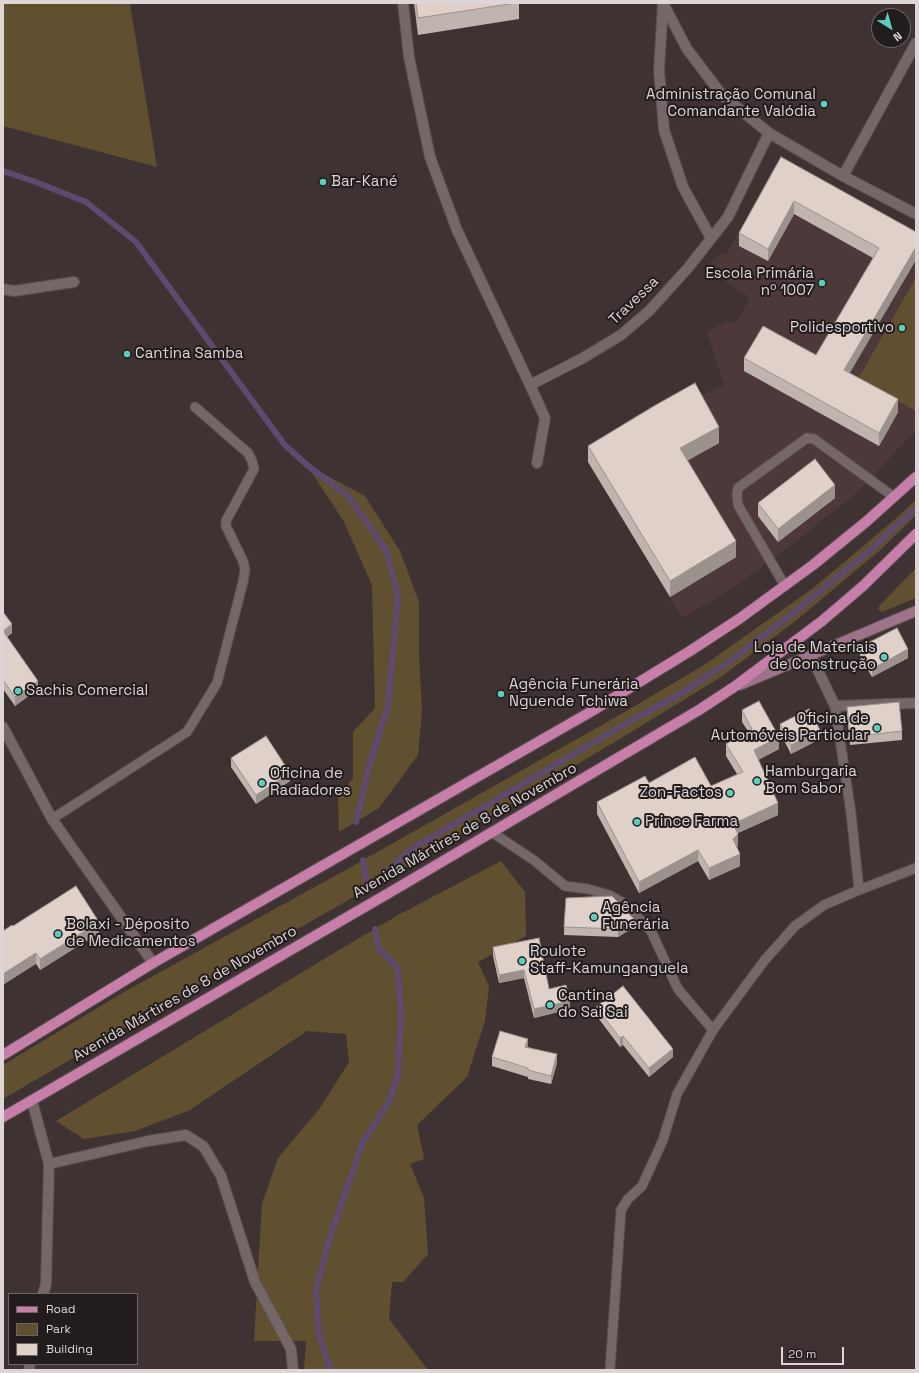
<!DOCTYPE html>
<html>
<head>
<meta charset="utf-8">
<style>
	body { margin:0 }
	#map { position:relative; width:919px; height:1373px; overflow:hidden; background:#3f3233; font-family:"Space Grotesk",sans-serif }
	canvas { display:block }
	.frame { position:absolute; inset:0; border:4px solid #ded5d6; pointer-events:none }
	.legend { position:absolute; left:8px; top:1293px; width:130px; height:72px; box-sizing:border-box; background:#221c1c; border:1px solid #6d6666; margin:0; padding:5px 7px; list-style:none; font-size:12px; color:#ded5d6 }
	.legend li { display:flex; align-items:center; gap:8px; height:20px }
	.legend b { width:20px; border:1px solid #6d6666 }
	.north { position:absolute; left:871px; top:8px; width:40px; height:40px; box-sizing:border-box; background:#221c1c; border:1px solid #6d6666; border-radius:50%; rotate:143deg; font-size:11px; font-weight:700; line-height:16px; text-align:center; color:#ded5d6 }
	.north::after { content:''; display:block; margin:auto; width:14px; height:18px; background:#5bcebc; clip-path:polygon(50% 0,100% 100%,50% 72%,0 100%) }
	.scale { position:absolute; left:781px; top:1347px; width:63px; height:18px; box-sizing:border-box; border:2px solid #ded5d6; border-top:0; padding-left:5px; font-size:12px; line-height:14px; white-space:nowrap; color:#ded5d6; -webkit-text-stroke:3px #221c1c; paint-order:stroke }
</style>
</head>
<body>
<div id="map">
<canvas width="919" height="1373"></canvas>
<div class="frame"></div>
<ul class="legend">
<li><b style="height:5px;background:#c77faa"></b>Road</li>
<li><b style="height:11px;background:#615030"></b>Park</li>
<li><b style="height:11px;background:#dfd1ca"></b>Building</li>
</ul>
<div class="north">N</div>
<div class="scale">20 m</div>
</div>
<script>
const g = document.querySelector('canvas').getContext('2d');
g.lineJoin = 'round';
function paint(path, color) { g.fillStyle = color; g.fill(path, 'evenodd'); }
const poly = rows => new Path2D(rows.map(r => 'M' + r).join(''));
function strokePath(path, color, width, dash) { g.strokeStyle = color; g.lineWidth = width; g.lineCap = dash ? 'butt' : 'round'; g.setLineDash(dash || []); g.stroke(path); }
function label(font, color, halo, rows, align = 'center') {
  g.font = font + ' "Space Grotesk",sans-serif'; g.lineWidth = 4; g.setLineDash([]); g.textBaseline = 'middle'; g.strokeStyle = halo; g.fillStyle = color; for (const [text, x, y, turn = 0] of rows) {
    g.save(); g.translate(x, y); g.rotate((+turn || 0) * Math.PI / 180); g.textAlign = isNaN(turn) ? turn : align; if (halo) g.strokeText(text, 0, 0); g.fillText(text, 0, 0); g.restore();
  }
}
paint(poly([
	[776,163,916,236,916,430,860,490,789,547,727,592,682,618,588,462,654,422,695,399,724,385,707,332,727,321,735,324,750,298,706,268,720,253,726,255]
]), '#4d393a');
paint(poly([
	[3,3,131,3,130,4,157,167,3,126],
	[916,277,916,411,858,379],
	[307,465,365,496,400,551,419,602,419,655,422,711,418,755,379,808,339,832,338,798,353,778,353,732,375,708,372,585,344,522],
	[916,500,916,515,879,551,798,619,721,677,633,731,389,877,174,999,3,1099,3,1065,124,992,342,872,623,713,704,665,812,589,893,521],
	[916,568,916,598,882,612,878,609,880,605],
	[501,861,525,892,526,936,478,962,489,986,485,1021,467,1077,417,1125,424,1159,410,1164,424,1198,428,1254,403,1282,392,1282,389,1319,428,1370,304,1370,306,1341,254,1341,262,1204,278,1158,320,1108,349,1062,346,1034,307,1031,190,1110,135,1131,84,1139,56,1121,339,950,400,914]
]), '#615030');
strokePath(poly([
	[3,171,33,181,86,202,136,242,284,444,307,465,348,496,386,550,398,596,388,706,371,759,356,822],
	[363,860,368,889],
	[368,889,410,850,632,720,680,694,730,661,797,610,868,552,916,508],
	[331,1370,319,1335,316,1289,330,1237,363,1142,389,1102,398,1075,401,1020,398,969,378,947,375,929]
]), '#5e4a6f', 6);
const service = poly([
	[785,586,738,505,737,495,738,488,807,438,814,439,894,497],
	[835,706,851,813,859,890],
	[52,819,187,732,217,683,243,582,245,570,243,561,226,526,226,521,254,469,252,461,248,453,195,407],
	[493,833,535,861,565,886,588,889,609,895,625,904,651,931,678,989,713,1030],
	[610,1370,621,1210,628,1199,642,1186,663,1140,677,1094,713,1030,764,961,795,926,824,905,859,890,916,868]
]);
const minor = poly([
	[403,3,409,57,430,157,457,230,530,385],
	[663,3,687,49,722,95,769,133,843,176,916,214],
	[663,3,659,70,664,130,683,187,711,238],
	[843,176,916,43],
	[3,289,14,291,74,282],
	[537,463,545,418,530,385,583,358,621,335,649,311,688,268,728,217,769,133],
	[811,656,835,706,916,703],
	[3,727,52,819,153,963],
	[32,1101,49,1164,46,1284,43,1294],
	[49,1164,148,1141,186,1135,204,1147,221,1176,255,1282,291,1349,293,1370],
	[29,1370,30,1364]
]);
const secondary = poly([
	[740,685,916,611]
]);
const primary = poly([
	[3,1055,153,963,592,711,690,651,739,619,813,565,867,521,916,477],
	[3,1117,394,890,699,710,734,687,822,621,863,586,916,534]
]);
strokePath(service, '#594e4f', 11);
strokePath(minor, '#594e4f', 12);
strokePath(secondary, '#594e4f', 12);
strokePath(primary, '#594e4f', 12);
strokePath(service, '#756667', 9);
strokePath(minor, '#756667', 10);
strokePath(secondary, '#9e7389', 10);
strokePath(primary, '#c77faa', 10);
paint(poly([
	[414,3,519,3,519,19,418,35],
	[781,157,916,232,849,373,898,412,879,446,744,371,744,358,816,355,873,258,794,214,768,261,739,246,739,233],
	[719,443,687,460,736,557,670,597,588,462,588,446],
	[835,498,778,542,758,516,758,503],
	[3,612,12,633,7,637,38,689,15,706,3,689],
	[860,647,908,658,872,677,860,656],
	[847,707,902,731,902,740,850,745,847,716],
	[742,710,779,749,758,760,778,815,738,833,738,845,737,847,740,866,709,880,698,861,639,893,597,814,597,802,649,783,711,786,737,774,726,756,726,744,748,731,742,722],
	[780,724,820,739,791,754,780,733],
	[231,758,290,781,256,804,231,767],
	[13,926,99,933,40,970],
	[564,927,634,927,618,937,564,935],
	[493,947,549,989,570,1009,534,1018,524,978,499,983,493,956],
	[596,1007,673,1057,649,1077,623,1045,620,1047,596,1015],
	[528,1047,557,1063,551,1084,528,1079,528,1077,492,1066,492,1057]
]), '#c0b4ae');
paint(poly([
	[794,201,794,214,768,261,768,249],
	[916,247,916,260,844,383,844,370],
	[898,399,898,412,879,446,879,433],
	[719,427,719,443,680,465,680,448],
	[835,485,835,498,778,542,778,529],
	[736,541,736,557,670,597,670,581],
	[12,624,12,633,3,639,3,631],
	[908,649,908,658,872,677,872,669],
	[38,681,38,689,15,706,15,697],
	[820,730,820,739,791,754,791,745],
	[779,737,779,749,754,762,754,750],
	[290,773,290,781,256,804,256,795],
	[778,803,778,815,733,835,733,824],
	[738,834,738,845,733,851,733,839],
	[698,850,698,861,639,893,639,882],
	[740,854,740,866,709,880,709,868],
	[634,919,634,927,618,937,618,929],
	[99,922,99,933,40,970,40,959],
	[36,953,36,964,3,985,3,974],
	[524,970,524,978,499,983,499,975],
	[570,1001,570,1009,534,1018,534,1009],
	[623,1036,623,1045,620,1047,620,1038],
	[528,1039,528,1048,525,1047],
	[673,1049,673,1057,649,1077,649,1068],
	[557,1054,557,1063,551,1084,551,1076]
]), '#9c928d');
const building = poly([
	[416,3,516,3,418,18,416,3],
	[781,157,916,232,916,247,844,370,898,399,879,433,744,358,763,326,816,355,879,248,794,201,768,249,739,233,781,157],
	[695,383,719,427,680,448,736,541,670,581,588,446,654,406,695,383],
	[815,459,835,485,778,529,758,503,815,459],
	[3,612,12,624,3,631,3,612],
	[897,628,908,649,872,669,860,647,897,628],
	[3,631,38,681,15,697,3,680,3,631],
	[759,701,779,737,754,750,778,803,733,824,738,834,733,839,740,854,709,868,698,850,639,882,597,802,645,776,649,783,695,757,711,786,743,772,726,744,752,729,742,710,759,701],
	[899,702,902,731,850,737,847,707,899,702],
	[809,709,820,730,791,745,780,724,809,709],
	[266,736,290,773,256,795,231,758,266,736],
	[76,886,99,922,40,959,36,953,3,974,3,931,12,925,13,926,76,886],
	[612,896,634,919,618,929,564,927,566,898,612,896],
	[539,938,549,989,566,985,570,1001,534,1009,524,970,499,975,493,947,539,938],
	[623,986,673,1049,649,1068,623,1036,620,1038,596,1007,623,986],
	[500,1031,528,1039,525,1047,557,1054,551,1076,528,1070,528,1068,492,1057,500,1031]
]);
paint(building, '#dfd1ca');
strokePath(building, '#9c928d', 1);
for (const [x, y, r, color] of [
	[824,104,4,"#5bcebc"],
	[323,182,4,"#5bcebc"],
	[822,283,4,"#5bcebc"],
	[902,328,4,"#5bcebc"],
	[127,354,4,"#5bcebc"],
	[884,657,4,"#5bcebc"],
	[18,691,4,"#5bcebc"],
	[501,694,4,"#5bcebc"],
	[877,728,4,"#5bcebc"],
	[757,781,4,"#5bcebc"],
	[262,783,4,"#5bcebc"],
	[730,793,4,"#5bcebc"],
	[637,822,4,"#5bcebc"],
	[594,917,4,"#5bcebc"],
	[58,934,4,"#5bcebc"],
	[522,961,4,"#5bcebc"],
	[550,1005,4,"#5bcebc"]
]) { const dot = new Path2D(); dot.arc(x, y, r, 0, 2 * Math.PI); g.fillStyle = color; g.fill(dot); strokePath(dot, '#221c1c', 1.5); }
label('15px', '#ded5d6', '#221c1c', [
	["Administração Comunal",816,95,"right"],
	["Comandante Valódia",816,112,"right"],
	["Bar-Kané",331,182],
	["Escola Primária",814,274,"right"],
	["nº 1007",814,291,"right"],
	["Polidesportivo",894,328,"right"],
	["Cantina Samba",135,354],
	["Loja de Materiais",876,648,"right"],
	["de Construção",876,665,"right"],
	["Agência Funerária",509,685],
	["Nguende Tchiwa",509,702],
	["Sachis Comercial",26,691],
	["Oficina de",869,719,"right"],
	["Automóveis Particular",869,736,"right"],
	["Hamburgaria",765,772],
	["Bom Sabor",765,789],
	["Oficina de",270,774],
	["Radiadores",270,791],
	["Zon-Factos",722,793,"right"],
	["Prince Farma",645,822],
	["Agência",602,908],
	["Funerária",602,925],
	["Bolaxi - Déposito",66,925],
	["de Medicamentos",66,942],
	["Roulote",530,952],
	["Staff-Kamunganguela",530,969],
	["Cantina",558,996],
	["do Sai Sai",558,1013]
], 'left');
label('15px', '#ded5d6', '#221c1c', [
	["Travessa",634,301,-44],
	["Avenida Mártires de 8 de Novembro",465,831,-30],
	["Avenida Mártires de 8 de Novembro",185,994,-30]
]);
</script>
</body>
</html>
